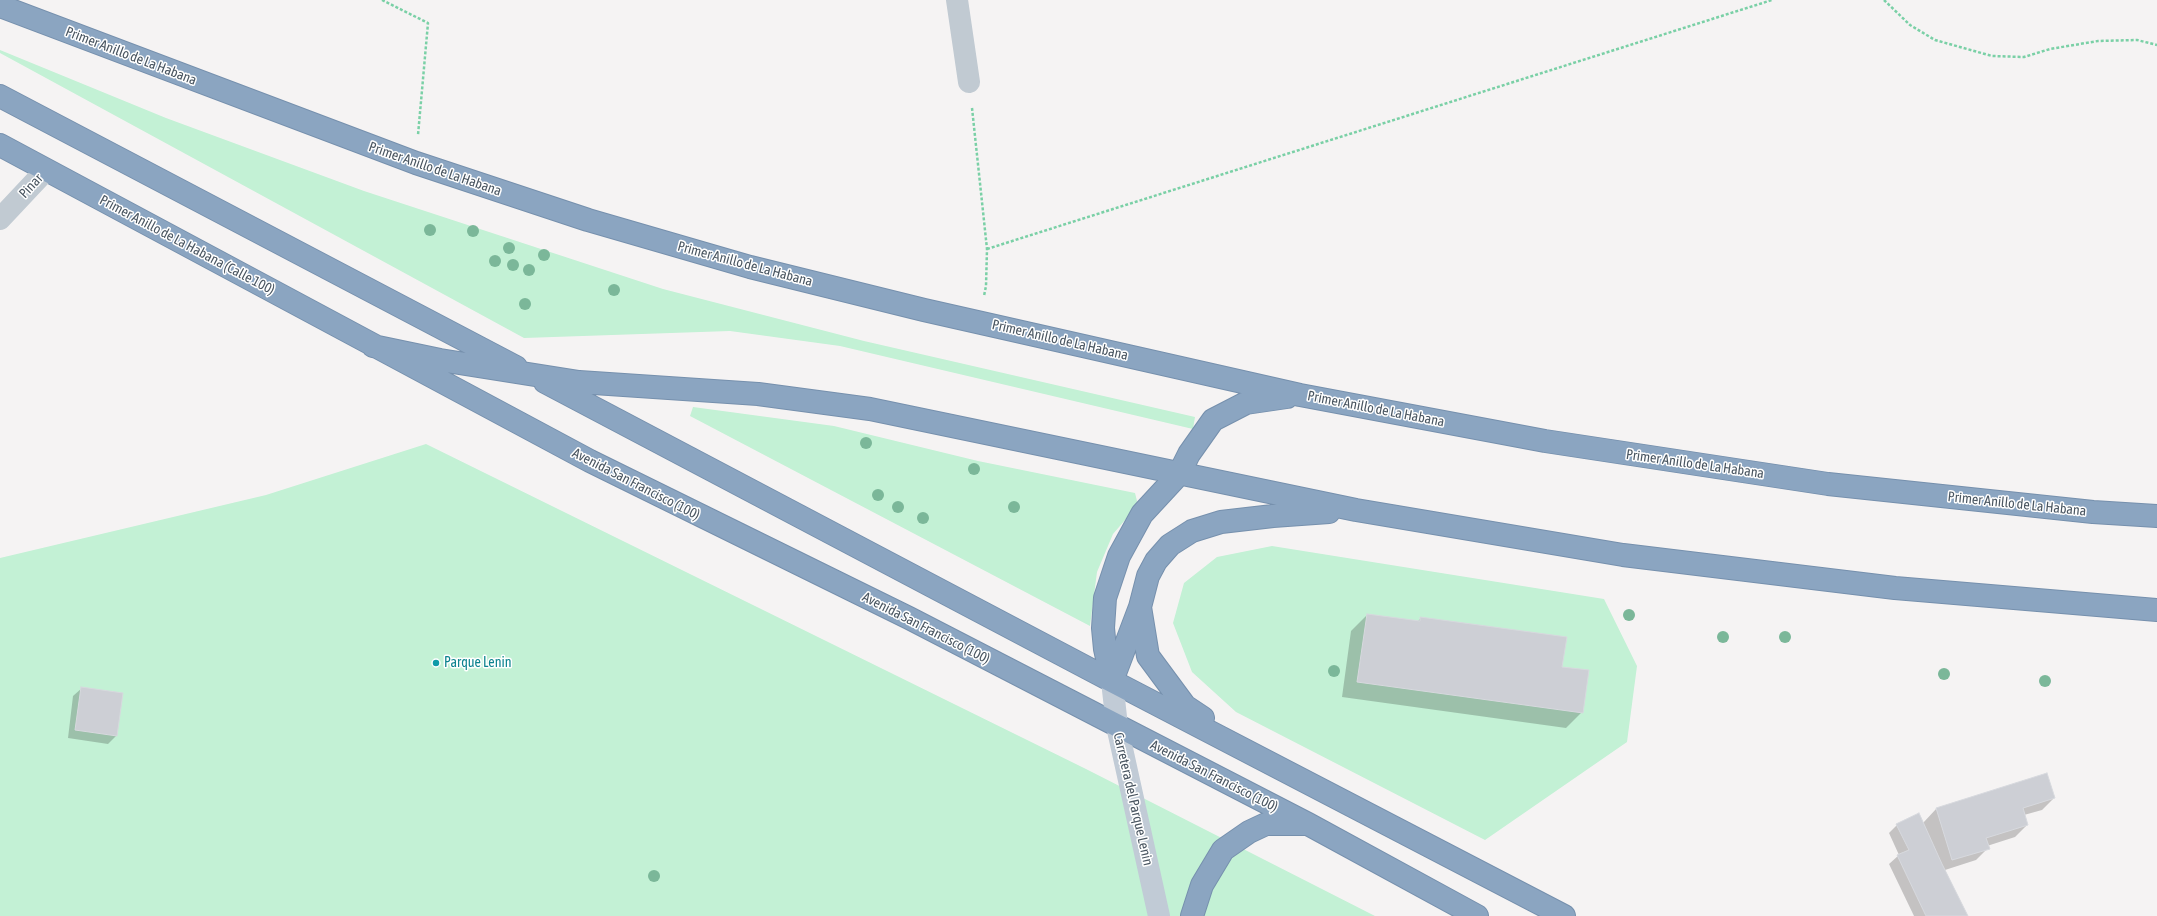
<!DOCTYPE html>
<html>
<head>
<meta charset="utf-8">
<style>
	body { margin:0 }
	canvas { display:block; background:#f5f3f3 }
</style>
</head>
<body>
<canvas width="2157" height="916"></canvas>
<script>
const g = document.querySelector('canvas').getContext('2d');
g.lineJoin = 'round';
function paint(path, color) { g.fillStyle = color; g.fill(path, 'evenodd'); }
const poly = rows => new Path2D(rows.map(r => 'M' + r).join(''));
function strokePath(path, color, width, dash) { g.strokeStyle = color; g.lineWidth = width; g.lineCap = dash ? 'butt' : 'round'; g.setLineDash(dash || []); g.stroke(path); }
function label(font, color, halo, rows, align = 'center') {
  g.font = font + ' "Asap Condensed",sans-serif'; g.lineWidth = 3; g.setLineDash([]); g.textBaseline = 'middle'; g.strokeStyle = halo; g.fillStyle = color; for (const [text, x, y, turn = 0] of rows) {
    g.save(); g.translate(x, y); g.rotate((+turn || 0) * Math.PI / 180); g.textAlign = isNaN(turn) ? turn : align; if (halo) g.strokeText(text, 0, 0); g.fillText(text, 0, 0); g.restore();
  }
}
paint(poly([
	[0,50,166,118,364,191,663,289,864,341,1195,417,1193,429,840,346,730,331,524,338,0,53],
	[693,407,834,426,978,461,1135,493,1138,505,1113,534,1097,572,1090,626,690,416],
	[426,444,1086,769,1375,916,0,916,0,558,266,495],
	[1272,546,1604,599,1637,666,1627,742,1485,840,1236,712,1192,672,1173,623,1184,583,1217,557]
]), '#c3f1d5');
paint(poly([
	[1367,615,1417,622,1421,618,1561,668,1582,712,1566,728,1342,697,1351,631],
	[82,688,116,736,108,744,68,738,73,696],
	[2046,774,2054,798,2042,810,2024,815,2027,825,2015,837,1987,846,1988,848,1976,860,1945,870,1967,916,1914,916,1889,864,1899,855,1889,833,1897,825,1923,823,1936,809]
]), '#0003');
const building = poly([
	[1367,614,1420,621,1420,617,1567,637,1562,667,1589,670,1583,713,1357,682,1367,614],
	[81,687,123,693,117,736,75,730,81,687],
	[2047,773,2055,798,2023,808,2028,825,1986,838,1990,849,1952,860,1936,808,2047,773],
	[1919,813,1942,864,1968,916,1926,916,1897,855,1909,850,1896,824,1919,813]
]);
paint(building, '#cdcfd5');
strokePath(building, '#d7d9de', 1);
const highway = poly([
	[0,6,416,163,588,220,750,267,924,310,1300,395,1545,441,1828,484,2093,512,2157,516],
	[0,96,516,367],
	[0,145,590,461,909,618,1308,824,1477,916],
	[373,346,440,360,579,382,758,394,870,409,1356,510,1623,555,1895,588,2157,610],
	[545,382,1112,681,1564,916],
	[1140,607,1148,656,1185,706,1203,718],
	[1112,681,1105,649,1103,628,1105,598,1119,556,1142,514,1179,474,1189,454,1213,420,1246,403,1287,397],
	[1112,681,1140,607,1148,576,1156,561,1170,545,1192,531,1221,522,1273,516,1329,512],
	[1192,916,1202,885,1223,850,1249,832,1266,824,1303,824]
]);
strokePath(highway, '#7690ad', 24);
strokePath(poly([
	[382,0,428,23,418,135],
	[1884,0,1910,25,1935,40,1992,56,2024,57,2050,49,2098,41,2137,40,2157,45],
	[972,108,987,249,986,286,984,296],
	[987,249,1772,0]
]), '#7ad0a6', 2.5, [3, 2]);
strokePath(poly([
	[957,0,969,82],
	[0,219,46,170]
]), '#c1cad2', 22);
strokePath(poly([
	[1112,681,1117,726,1159,916]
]), '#c1cbd6', 22);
strokePath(highway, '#8ba5c1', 22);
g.fillStyle = '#7bb799';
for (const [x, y] of [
	[430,230],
	[473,231],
	[509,248],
	[544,255],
	[495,261],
	[513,265],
	[529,270],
	[614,290],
	[525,304],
	[866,443],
	[974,469],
	[878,495],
	[898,507],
	[1014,507],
	[923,518],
	[1629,615],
	[1723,637],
	[1785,637],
	[1334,671],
	[1944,674],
	[2045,681],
	[654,876]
]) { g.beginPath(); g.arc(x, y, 6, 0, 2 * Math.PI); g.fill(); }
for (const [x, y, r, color] of [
	[436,663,4,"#0f9aa8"]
]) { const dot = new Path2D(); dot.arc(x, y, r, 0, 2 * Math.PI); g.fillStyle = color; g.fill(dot); strokePath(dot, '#fff', 1.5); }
label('14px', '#4a5661', '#fff', [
	["Primer Anillo de La Habana",131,56,21],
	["Primer Anillo de La Habana",435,169,19],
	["Pinar",31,186,-47],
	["Primer Anillo de La Habana (Calle 100)",187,245,28],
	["Primer Anillo de La Habana",745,264,15],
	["Primer Anillo de La Habana",1060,340,13],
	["Primer Anillo de La Habana",1376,409,11],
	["Primer Anillo de La Habana",1695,464,8],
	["Avenida San Francisco (100)",636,484,27],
	["Primer Anillo de La Habana",2017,504,6],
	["Avenida San Francisco (100)",926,628,27],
	["Avenida San Francisco (100)",1214,776,27],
	["Carretera del Parque Lenin",1133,799,77]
]);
label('14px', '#0d838f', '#fff', [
	["Parque Lenin",444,663]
], 'left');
</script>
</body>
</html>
